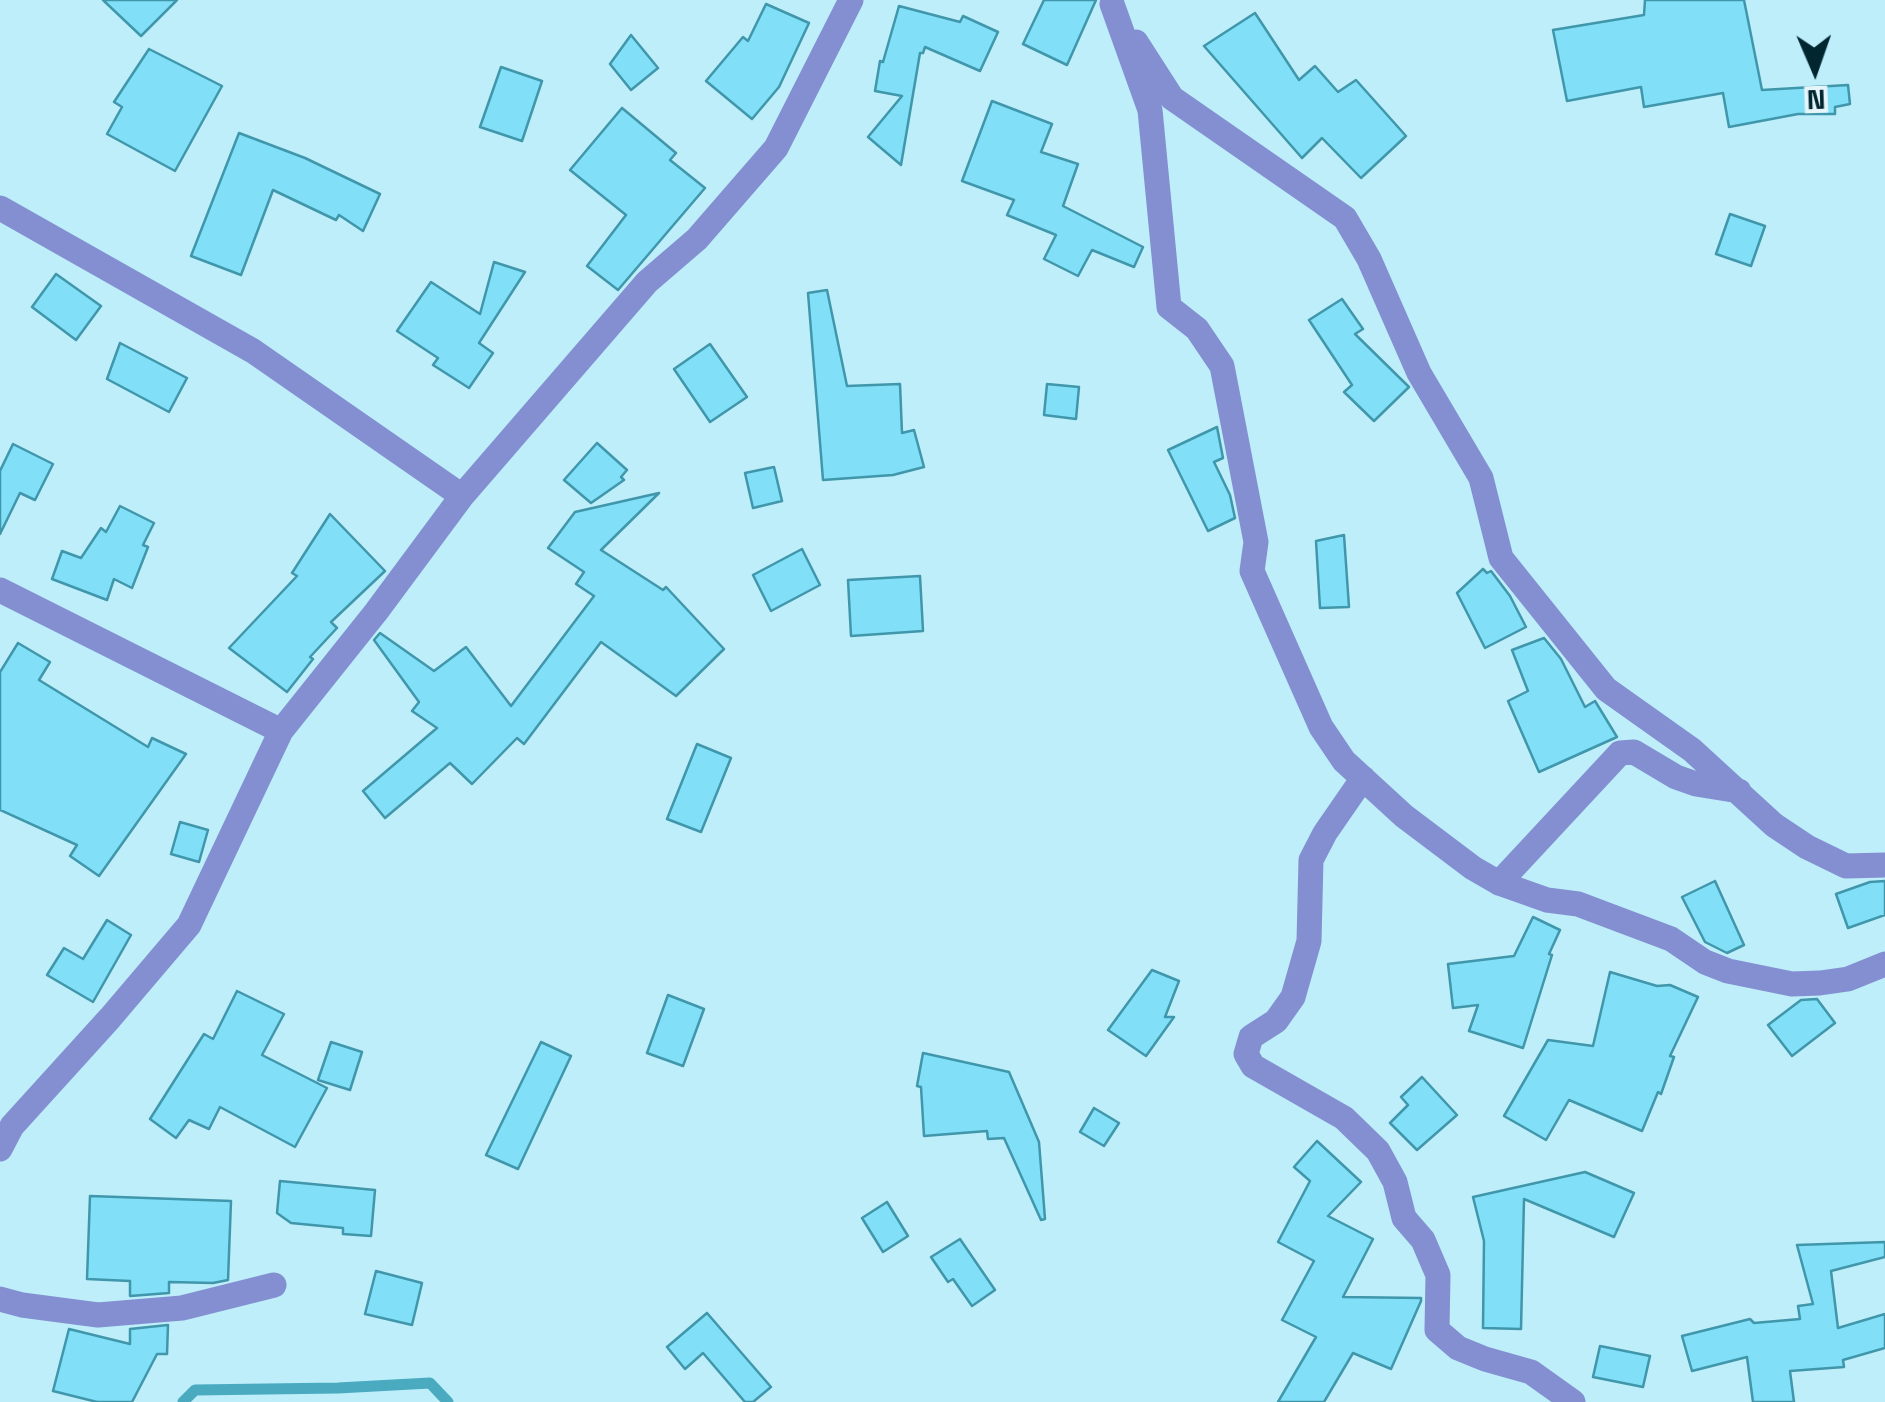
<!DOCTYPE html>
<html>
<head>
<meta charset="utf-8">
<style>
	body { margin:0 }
	#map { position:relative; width:1885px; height:1402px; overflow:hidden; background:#bdeefa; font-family:"Space Grotesk",sans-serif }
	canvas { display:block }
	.north { position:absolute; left:1765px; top:20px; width:100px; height:100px; -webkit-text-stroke:8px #e5f5f9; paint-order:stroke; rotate:178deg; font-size:28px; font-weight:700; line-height:40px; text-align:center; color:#01262f }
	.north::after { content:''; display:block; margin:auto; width:35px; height:45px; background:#01262f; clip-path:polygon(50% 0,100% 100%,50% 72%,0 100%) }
</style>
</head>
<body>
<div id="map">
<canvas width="1885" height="1402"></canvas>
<div class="north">N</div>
</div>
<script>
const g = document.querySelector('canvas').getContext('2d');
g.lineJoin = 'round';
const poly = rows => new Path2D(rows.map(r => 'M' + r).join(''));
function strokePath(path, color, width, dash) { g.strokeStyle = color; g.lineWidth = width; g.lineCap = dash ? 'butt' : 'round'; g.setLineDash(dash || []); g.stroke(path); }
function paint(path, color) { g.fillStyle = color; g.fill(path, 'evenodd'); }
strokePath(poly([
	[183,1402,195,1390,338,1388,430,1383,448,1402]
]), '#49aac0', 11);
const building = poly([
	[103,0,177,0,141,36,103,0],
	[1044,0,1096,0,1067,65,1023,44,1044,0],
	[1645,0,1744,0,1762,90,1848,85,1850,104,1835,107,1835,114,1798,114,1729,127,1723,93,1644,107,1641,87,1567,101,1553,30,1644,15,1645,0],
	[766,4,809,23,779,87,752,119,706,81,743,37,748,41,766,4],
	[899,6,960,22,963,16,998,32,980,71,925,47,923,53,920,53,901,165,868,137,902,96,875,91,880,61,883,62,899,6],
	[1255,13,1299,80,1315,66,1338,92,1356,80,1406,136,1361,178,1322,138,1302,158,1204,46,1255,13],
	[631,35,658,68,631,90,610,64,631,35],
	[149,49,222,86,175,171,107,134,122,107,114,102,149,49],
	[501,67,542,81,522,141,480,127,501,67],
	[992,101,1052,124,1041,152,1078,164,1063,206,1143,247,1134,267,1092,250,1078,276,1044,259,1056,235,1007,215,1014,200,962,181,992,101],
	[622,108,676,153,670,160,705,188,618,290,587,266,626,215,570,170,622,108],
	[239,133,305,158,380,194,363,231,339,215,336,220,273,190,241,275,191,256,239,133],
	[1730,214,1765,226,1751,266,1716,254,1730,214],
	[494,262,525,272,479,343,493,353,469,388,433,365,438,358,397,331,431,282,480,314,494,262],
	[56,274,101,306,76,340,32,307,56,274],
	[827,290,847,386,900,384,902,433,914,430,924,467,893,475,823,480,808,293,827,290],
	[1342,299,1363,329,1355,334,1409,387,1374,421,1344,392,1352,385,1309,320,1342,299],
	[120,343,187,378,169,412,107,379,120,343],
	[710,344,747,397,710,422,674,369,710,344],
	[1047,384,1079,387,1076,419,1044,415,1047,384],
	[1217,427,1223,458,1214,462,1230,495,1235,518,1208,531,1168,450,1217,427],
	[597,443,627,470,621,477,624,480,591,503,564,480,597,443],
	[13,444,53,464,35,500,20,493,0,534,0,471,13,444],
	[774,467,782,501,753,508,745,473,774,467],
	[659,493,601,550,663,590,666,587,724,649,676,696,601,642,524,744,517,738,472,784,450,763,385,818,363,791,437,728,412,711,419,702,374,640,380,633,434,671,466,647,511,706,594,596,576,584,584,572,548,548,575,512,659,493],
	[120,506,154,523,143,545,148,547,132,588,114,579,107,600,52,579,62,551,81,558,101,528,106,532,120,506],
	[330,514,385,571,331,622,337,628,310,657,313,659,287,692,229,648,297,576,292,573,330,514],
	[1344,535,1349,607,1320,608,1316,541,1344,535],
	[802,549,820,585,771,611,753,575,802,549],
	[1483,569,1487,573,1491,571,1510,596,1526,627,1485,648,1457,593,1483,569],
	[920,576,923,631,851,636,848,580,920,576],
	[1544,638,1561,659,1585,707,1595,701,1617,737,1539,772,1508,701,1528,691,1512,650,1544,638],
	[18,643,50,662,39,680,148,747,152,738,186,754,99,876,70,856,77,845,0,810,0,672,18,643],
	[697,744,731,758,701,832,667,819,697,744],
	[180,822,208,830,199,862,171,854,180,822],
	[1715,881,1744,945,1727,953,1705,942,1682,897,1715,881],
	[1885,881,1885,915,1848,928,1836,894,1870,882,1885,881],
	[1533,917,1560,930,1549,954,1552,955,1523,1048,1469,1031,1478,1005,1453,1008,1448,964,1514,956,1533,917],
	[107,920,131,935,93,1002,47,975,64,948,83,959,107,920],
	[1152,970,1179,981,1165,1017,1174,1017,1146,1056,1108,1030,1152,970],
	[1610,972,1657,986,1670,985,1698,997,1670,1056,1674,1057,1661,1094,1658,1092,1642,1131,1569,1100,1546,1140,1504,1116,1548,1040,1593,1046,1610,972],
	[237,991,284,1014,262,1055,327,1088,295,1147,220,1107,209,1129,189,1120,176,1138,150,1119,204,1034,213,1039,237,991],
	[668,995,704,1009,683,1066,647,1053,668,995],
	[1817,999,1835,1023,1792,1056,1768,1025,1801,1000,1817,999],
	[331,1042,362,1052,350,1090,318,1080,331,1042],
	[541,1042,571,1056,518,1169,486,1155,541,1042],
	[923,1053,1009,1072,1039,1142,1045,1219,1041,1220,1004,1138,988,1139,987,1131,924,1136,921,1087,917,1086,923,1053],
	[1422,1077,1457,1115,1417,1150,1390,1123,1408,1105,1401,1097,1422,1077],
	[1094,1108,1119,1123,1104,1146,1080,1132,1094,1108],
	[1317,1141,1361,1182,1328,1216,1373,1239,1343,1297,1421,1298,1421,1301,1391,1369,1353,1353,1324,1402,1278,1402,1316,1337,1282,1320,1314,1261,1278,1242,1310,1181,1294,1167,1317,1141],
	[1585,1172,1634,1193,1614,1237,1524,1199,1521,1329,1483,1328,1484,1241,1473,1197,1585,1172],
	[280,1181,375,1190,371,1236,343,1234,343,1228,291,1223,277,1213,280,1181],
	[90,1196,231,1201,228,1280,213,1283,169,1282,169,1293,130,1296,130,1281,87,1279,90,1196],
	[887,1202,908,1236,883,1252,862,1218,887,1202],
	[960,1239,995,1290,972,1306,953,1279,948,1282,931,1257,960,1239],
	[1885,1242,1885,1257,1831,1271,1838,1328,1885,1314,1885,1348,1843,1360,1844,1367,1790,1371,1794,1402,1753,1402,1747,1357,1692,1371,1682,1336,1750,1319,1754,1323,1800,1319,1798,1306,1813,1304,1797,1245,1885,1242],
	[376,1271,422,1283,412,1325,365,1314,376,1271],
	[707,1313,771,1387,753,1402,745,1402,703,1353,685,1369,667,1347,707,1313],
	[168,1325,167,1354,157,1354,132,1402,97,1402,53,1391,69,1329,130,1344,130,1329,168,1325],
	[1600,1346,1650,1356,1643,1387,1593,1377,1600,1346]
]);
paint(building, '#81e0f7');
strokePath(building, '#4096aa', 2.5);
strokePath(poly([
	[1112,4,1150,110,1169,307,1197,329,1222,366,1256,542,1252,571,1321,727,1344,761,1404,816,1473,868,1499,883,1547,900,1578,904,1671,939,1705,962,1728,971,1792,984,1820,983,1848,979,1885,964],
	[1136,42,1172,98,1345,218,1369,259,1419,373,1481,478,1501,558,1606,689,1692,750,1774,825,1807,847,1846,866,1885,865],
	[0,208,253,351,462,496],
	[0,590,281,731],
	[1363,778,1325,833,1311,860,1309,941,1293,997,1276,1021,1251,1037,1246,1054,1253,1066,1344,1118,1378,1151,1395,1182,1404,1218,1423,1240,1438,1275,1437,1330,1458,1348,1485,1359,1531,1372,1573,1402],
	[1499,883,1620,753,1634,752,1676,777,1696,784,1739,791],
	[0,1149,12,1126,110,1018,189,925,281,731,376,612,462,496,647,282,697,239,776,148,851,0],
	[0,1299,22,1305,98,1315,182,1308,274,1285]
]), '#838fd1', 25);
</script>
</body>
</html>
